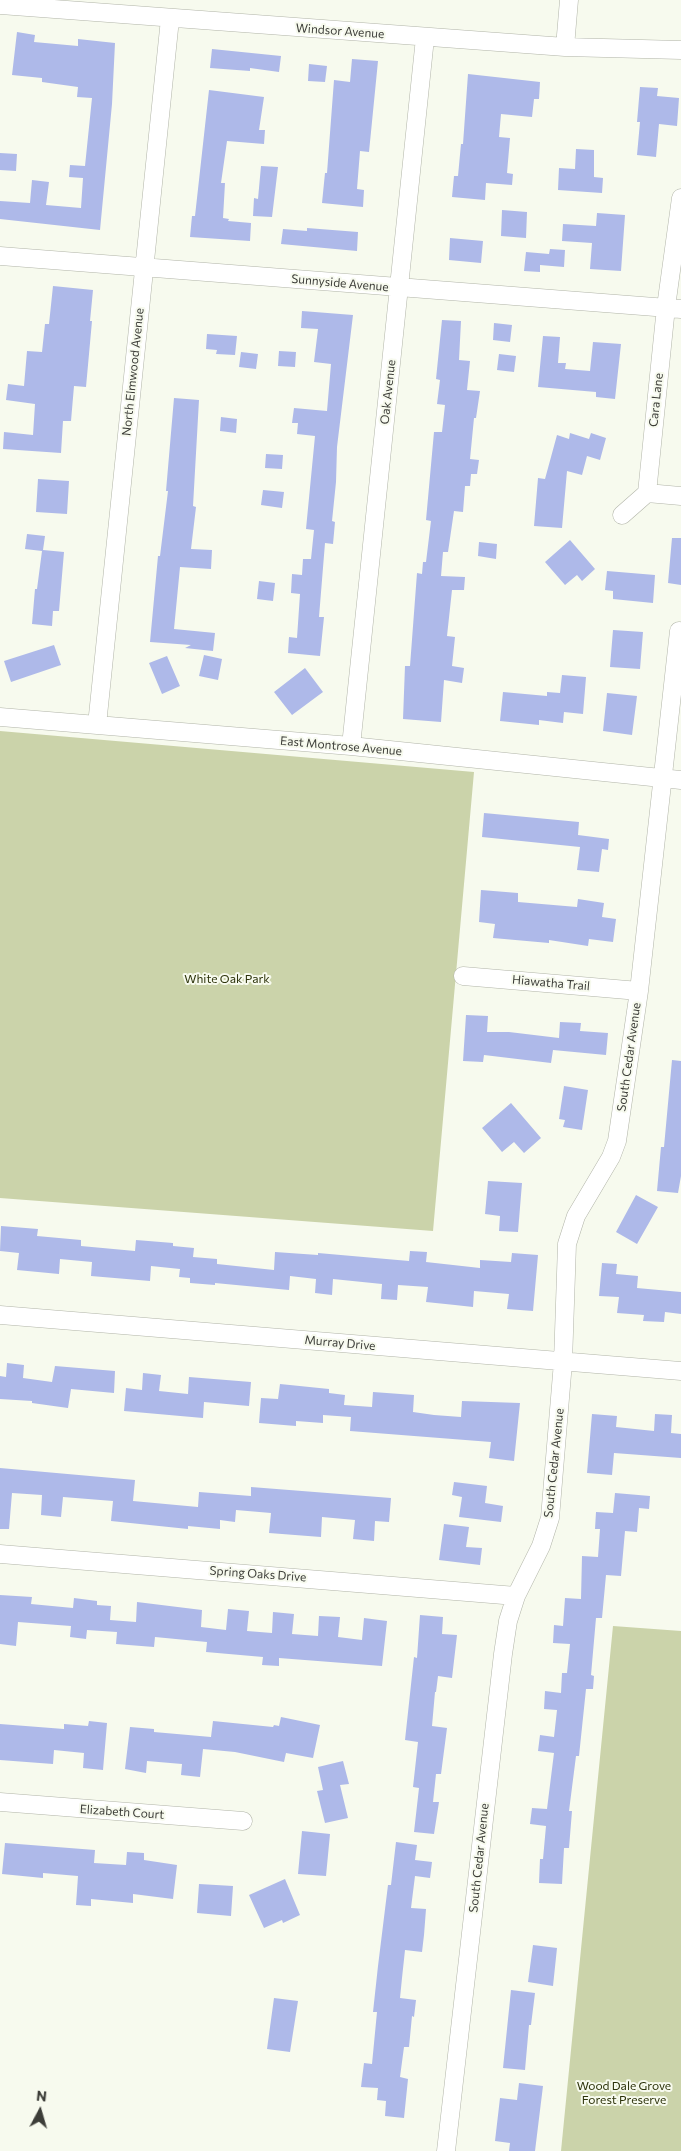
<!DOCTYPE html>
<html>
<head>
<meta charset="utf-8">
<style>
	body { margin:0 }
	#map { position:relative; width:681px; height:2151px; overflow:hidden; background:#f7faee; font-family:Commissioner,sans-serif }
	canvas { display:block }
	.north { position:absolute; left:15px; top:2086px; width:50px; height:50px; -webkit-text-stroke:4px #f7faee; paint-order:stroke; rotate:6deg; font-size:14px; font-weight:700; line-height:20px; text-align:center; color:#3c3d38 }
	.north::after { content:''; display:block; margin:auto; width:18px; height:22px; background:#3c3d38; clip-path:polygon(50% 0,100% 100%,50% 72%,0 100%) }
</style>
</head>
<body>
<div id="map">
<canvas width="681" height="2151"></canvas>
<div class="north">N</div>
</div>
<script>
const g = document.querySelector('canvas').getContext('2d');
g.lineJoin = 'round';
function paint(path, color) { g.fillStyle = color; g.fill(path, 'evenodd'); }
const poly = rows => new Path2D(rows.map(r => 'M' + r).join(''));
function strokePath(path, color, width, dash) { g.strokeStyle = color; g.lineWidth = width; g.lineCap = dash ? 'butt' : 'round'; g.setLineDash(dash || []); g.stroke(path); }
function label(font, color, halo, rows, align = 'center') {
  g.font = font + ' Commissioner,sans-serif'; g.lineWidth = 4; g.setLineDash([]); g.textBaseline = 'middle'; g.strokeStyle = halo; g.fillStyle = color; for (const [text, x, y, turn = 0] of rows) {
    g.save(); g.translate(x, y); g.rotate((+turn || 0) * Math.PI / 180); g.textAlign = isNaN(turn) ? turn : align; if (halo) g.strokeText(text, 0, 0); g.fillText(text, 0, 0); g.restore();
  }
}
paint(poly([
	[0,731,474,772,433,1231,0,1198],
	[613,1626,681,1631,681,2151,561,2151]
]), '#cbd3aa');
paint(poly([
	[17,32,35,35,34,42,78,46,78,39,115,43,112,104,100,230,0,219,0,201,30,203,32,180,49,182,46,205,81,208,83,178,69,177,70,165,85,166,92,98,77,97,78,87,42,82,42,78,12,75],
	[212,49,281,56,279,72,250,68,250,71,210,68],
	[352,59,378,61,369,152,360,151,357,189,364,190,363,207,322,203,325,173,327,173,334,80,350,82],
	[309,64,327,66,325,82,308,81],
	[468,74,540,82,539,99,534,99,532,117,501,114,499,137,510,138,507,173,513,174,512,185,486,183,485,200,452,197,454,176,458,176,461,144,463,144],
	[640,87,658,88,657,96,679,98,677,126,659,124,656,157,637,155,640,122,637,122],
	[209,90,264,97,259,130,265,130,264,144,227,141,221,183,225,183,223,218,229,219,228,221,251,223,250,241,190,237,192,216,195,216],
	[576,149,594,150,594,177,603,178,602,193,558,190,559,168,575,169],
	[0,153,17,154,16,171,0,170],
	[261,166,278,167,272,217,253,216,254,198,258,199],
	[502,210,527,212,526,238,501,236],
	[597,213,625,215,621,271,590,269,592,243,562,241,563,224,596,226],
	[307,228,358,232,357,251,281,244,283,229,307,231],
	[450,238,483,241,481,263,449,260],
	[550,249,565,250,564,267,540,265,540,272,524,271,526,252,549,254],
	[53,286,93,290,90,321,92,321,86,387,74,386,71,421,63,421,61,453,3,449,4,432,33,435,35,404,6,400,8,384,24,386,27,351,42,352,45,324,49,324],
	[302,311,353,315,337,447,336,482,332,521,335,522,333,544,325,543,319,617,324,617,320,656,288,653,289,637,297,638,300,594,291,593,292,574,302,575,303,559,311,559,314,530,306,529,315,436,297,434,298,423,292,423,294,408,327,411,331,364,314,362,318,329,301,328],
	[442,320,461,321,459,360,470,361,467,390,480,391,476,418,474,418,470,459,479,460,477,474,471,474,470,486,465,486,463,512,454,511,448,552,443,552,441,576,465,577,464,590,452,590,447,636,455,637,452,666,464,668,462,683,444,680,441,722,403,719,405,666,410,666,417,573,422,574,423,562,426,562,431,521,426,520,434,432,442,432,445,405,437,404,440,380,436,379],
	[494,323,512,325,510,342,493,340],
	[207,334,237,336,235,355,216,354,217,350,206,349],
	[543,336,560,337,558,363,566,363,565,369,590,371,593,342,621,344,615,399,596,397,596,392,538,387],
	[279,351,296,352,295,367,278,366],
	[241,352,258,354,256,369,239,367],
	[499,354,516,356,514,372,497,370],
	[174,398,199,400,193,506,196,507,191,549,212,550,211,569,180,567,174,629,215,633,213,651,185,648,191,645,150,642,158,556,160,556,168,491,166,491],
	[221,417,237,419,236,433,220,431],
	[570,433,589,439,591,433,606,438,600,460,587,456,582,475,567,471,562,528,534,526,538,478,545,479,557,435,569,439],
	[266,454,283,455,282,469,265,468],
	[38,479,69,481,67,514,36,512],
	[263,490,284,492,282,508,261,505],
	[27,534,45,536,43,550,64,552,59,611,53,611,52,626,32,624,35,589,37,589,42,551,25,549],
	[672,538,681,538,681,585,668,583],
	[570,540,595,569,582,581,577,575,565,585,545,562],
	[479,542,497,544,496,559,478,556],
	[607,571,655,575,653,603,613,599,613,591,605,590],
	[259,581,275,583,273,601,257,599],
	[613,630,643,632,640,669,610,667],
	[54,645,61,665,11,682,4,661],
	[204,655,222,659,218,680,199,676],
	[167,656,180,686,162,694,149,663],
	[305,668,323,692,292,715,274,692],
	[562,675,586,677,583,714,564,712,563,723,539,720,539,725,500,721,503,692,547,696,547,692,560,693],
	[607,693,637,696,632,735,603,731],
	[484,813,579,822,578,835,609,839,608,850,602,849,599,872,577,870,580,847,482,837],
	[481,890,518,893,518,902,577,907,578,899,604,903,602,917,616,919,613,942,589,939,588,946,549,940,549,943,493,938,495,924,479,922],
	[466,1015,488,1016,487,1032,509,1032,559,1038,560,1022,581,1023,580,1031,608,1033,606,1055,553,1050,551,1063,484,1055,483,1062,463,1061],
	[672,1060,681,1061,681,1176,678,1193,657,1191,661,1147,664,1147],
	[564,1086,588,1090,582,1130,563,1127,565,1120,559,1119],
	[511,1103,541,1138,524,1153,514,1142,502,1152,482,1128],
	[488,1181,522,1183,518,1232,499,1231,500,1216,485,1214],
	[636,1195,658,1207,637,1244,616,1232],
	[1,1226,38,1229,37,1236,81,1240,81,1246,135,1251,136,1240,173,1243,173,1246,194,1248,193,1257,217,1259,217,1264,274,1270,275,1252,318,1255,318,1253,409,1261,410,1251,427,1252,426,1262,480,1268,480,1260,511,1262,512,1253,538,1255,533,1311,507,1309,509,1294,474,1291,473,1307,455,1305,426,1302,428,1287,398,1285,397,1300,381,1299,382,1284,333,1279,332,1295,315,1293,316,1279,290,1276,289,1290,215,1283,215,1285,190,1283,190,1278,179,1277,180,1269,151,1266,150,1281,91,1276,92,1262,60,1259,59,1274,17,1270,19,1253,0,1251],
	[602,1263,617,1264,616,1274,638,1276,637,1288,681,1292,681,1314,665,1312,664,1322,643,1321,644,1315,617,1313,619,1297,599,1296],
	[7,1363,24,1365,23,1378,52,1382,55,1366,115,1371,114,1393,71,1389,68,1408,32,1403,32,1401,0,1399,0,1376,6,1377],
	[143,1373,161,1375,159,1391,188,1394,189,1377,251,1382,249,1406,204,1402,203,1418,124,1411,126,1388,142,1390],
	[280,1384,329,1389,329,1393,345,1395,344,1405,372,1407,373,1392,414,1395,413,1412,434,1415,461,1417,462,1401,520,1403,514,1461,489,1458,491,1442,350,1431,351,1417,323,1415,323,1423,296,1421,296,1426,259,1423,261,1398,278,1399],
	[592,1414,617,1416,616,1427,654,1431,655,1414,672,1415,671,1433,681,1434,681,1458,614,1453,612,1475,587,1473],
	[0,1468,135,1480,133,1501,198,1507,199,1492,251,1496,251,1487,391,1498,389,1522,375,1521,374,1541,353,1539,355,1520,322,1517,321,1537,269,1533,271,1513,236,1510,235,1522,220,1520,220,1529,188,1526,188,1529,111,1521,113,1501,63,1497,61,1517,41,1515,42,1495,12,1493,9,1529,0,1529],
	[454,1482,487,1486,485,1503,503,1506,501,1522,459,1517,462,1497,452,1495],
	[615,1493,650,1496,649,1509,639,1508,637,1532,625,1531,621,1576,606,1575,602,1618,596,1618,591,1675,594,1676,593,1689,586,1689,579,1756,576,1756,569,1811,572,1811,569,1848,564,1848,562,1884,539,1883,540,1859,543,1859,546,1826,530,1824,532,1808,547,1809,554,1753,538,1751,540,1735,554,1737,557,1710,544,1709,545,1691,561,1693,562,1673,567,1673,570,1644,553,1643,554,1625,563,1626,565,1598,581,1599,582,1556,598,1557,600,1529,595,1529,596,1512,613,1513],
	[444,1524,469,1527,466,1547,482,1548,480,1565,439,1560],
	[0,1595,32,1597,31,1604,73,1608,74,1598,97,1601,97,1605,111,1606,110,1620,136,1622,137,1602,202,1610,201,1627,226,1630,228,1609,249,1611,247,1631,272,1633,273,1612,294,1614,292,1634,318,1636,319,1616,340,1617,338,1637,362,1640,364,1618,387,1621,382,1666,279,1658,279,1666,262,1665,263,1657,206,1652,207,1642,155,1637,154,1647,116,1644,117,1632,87,1630,86,1639,70,1637,71,1626,18,1622,16,1646,0,1644],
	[420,1615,443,1617,442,1634,457,1635,452,1678,438,1676,436,1692,435,1692,432,1726,447,1728,441,1774,436,1774,433,1802,439,1802,434,1834,414,1832,419,1788,413,1787,418,1742,405,1740,414,1657,417,1658],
	[281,1717,320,1725,313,1758,286,1753,284,1762,235,1752,203,1749,200,1777,181,1775,182,1764,147,1761,146,1773,125,1769,130,1727,154,1729,154,1732,211,1737,213,1721,273,1727,274,1725,279,1726],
	[89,1721,107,1723,103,1770,83,1768,84,1753,54,1750,53,1764,0,1760,0,1724,64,1729,64,1724,88,1726],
	[343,1761,349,1784,340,1785,348,1818,325,1823,317,1791,323,1790,318,1767],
	[302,1831,330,1834,326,1876,298,1874],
	[396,1842,417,1845,415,1860,432,1862,430,1878,415,1876,411,1908,426,1909,424,1935,422,1952,405,1950,402,1978,400,1998,416,2000,414,2017,412,2016,409,2047,404,2047,400,2077,408,2079,404,2118,385,2116,386,2101,377,2100,378,2088,361,2087,364,2063,372,2064,377,2012,373,2012,378,1966,388,1885,391,1885],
	[5,1843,95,1850,94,1863,126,1865,127,1852,144,1853,144,1860,177,1865,173,1899,133,1894,133,1903,91,1899,91,1906,76,1905,78,1876,43,1873,43,1878,2,1874],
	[285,1879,300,1915,283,1923,282,1920,264,1928,249,1895],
	[199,1884,233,1886,231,1916,197,1913],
	[533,1945,557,1948,553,1986,528,1982],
	[511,1990,535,1993,531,2025,529,2025,525,2070,503,2068],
	[274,1998,298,2001,290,2052,267,2049],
	[519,2083,543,2086,535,2151,509,2151,510,2143,495,2141,500,2098,517,2100]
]), '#aeb9e9');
const minor = poly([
	[0,5,565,47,681,50],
	[565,47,569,0],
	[0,256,681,309],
	[647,493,681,496],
	[622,515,647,493,666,307,681,198],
	[0,717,351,746,681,780],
	[97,725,170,19],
	[351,746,425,38],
	[463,976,639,991],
	[0,1315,681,1371],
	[0,1554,516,1596],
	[0,1802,243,1821],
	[446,2151,503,1654,508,1621,516,1596,541,1546,550,1518,563,1362,567,1244,576,1216,611,1157,617,1141,639,991,679,631]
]);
strokePath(minor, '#b1b4a8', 19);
strokePath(minor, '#fff', 18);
label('12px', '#3c3d38', '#f7faee', [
	["Windsor Avenue",340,31,4],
	["Sunnyside Avenue",340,283,5],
	["North Elmwood Avenue",133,372,-84],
	["Oak Avenue",388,392,-84],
	["Cara Lane",656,400,-84],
	["East Montrose Avenue",341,746,5],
	["Hiawatha Trail",551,983,5],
	["South Cedar Avenue",629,1057,-82],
	["Murray Drive",340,1343,5],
	["South Cedar Avenue",554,1463,-84],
	["Spring Oaks Drive",258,1574,4],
	["Elizabeth Court",122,1812,4],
	["South Cedar Avenue",479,1858,-84]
]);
label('12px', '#2c320a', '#f7faee', [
	["White Oak Park",227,979],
	["Wood Dale Grove",624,2086],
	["Forest Preserve",624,2100]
]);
</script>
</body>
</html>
